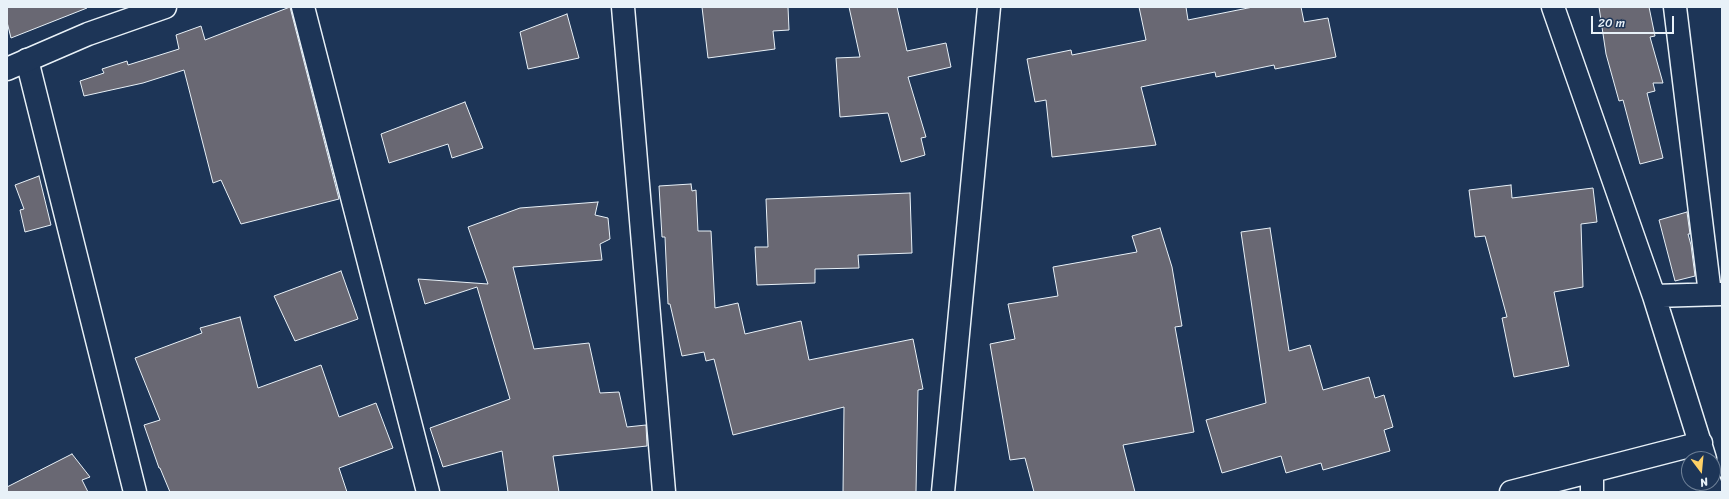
<!DOCTYPE html>
<html>
<head>
<meta charset="utf-8">
<style>
	body { margin:0 }
	#map { position:relative; width:1729px; height:499px; overflow:hidden; background:#1d3557; font-family:Sriracha,sans-serif }
	canvas { display:block }
	.frame { position:absolute; inset:0; border:8px solid #e8f1f8; pointer-events:none }
	.north { position:absolute; left:1681px; top:451px; width:40px; height:40px; box-sizing:border-box; background:#1d3557; border:1px solid #6e8097; border-radius:50%; rotate:164deg; font-size:11px; font-weight:700; line-height:16px; text-align:center; color:#e8f1f8 }
	.north::after { content:''; display:block; margin:auto; width:14px; height:18px; background:#ffd166; clip-path:polygon(50% 0,100% 100%,50% 72%,0 100%) }
	.scale { position:absolute; left:1591px; top:16px; width:83px; height:18px; box-sizing:border-box; border:2px solid #e8f1f8; border-top:0; padding-left:5px; font-size:12px; line-height:14px; white-space:nowrap; color:#e8f1f8; -webkit-text-stroke:3px #1d3557; paint-order:stroke }
</style>
</head>
<body>
<div id="map">
<canvas width="1729" height="499"></canvas>
<div class="frame"></div>
<div class="north">N</div>
<div class="scale">20 m</div>
</div>
<script>
const g = document.querySelector('canvas').getContext('2d');
g.lineJoin = 'round';
function paint(path, color) { g.fillStyle = color; g.fill(path, 'evenodd'); }
const poly = rows => new Path2D(rows.map(r => 'M' + r).join(''));
function strokePath(path, color, width, dash) { g.strokeStyle = color; g.lineWidth = width; g.lineCap = dash ? 'butt' : 'round'; g.setLineDash(dash || []); g.stroke(path); }
const building = poly([
	[7,7,86,7,87,8,11,38,7,22,7,7],
	[290,7,339,199,241,224,221,180,213,183,184,70,143,83,84,96,80,81,104,73,102,69,127,61,128,65,179,49,176,35,201,26,205,40,290,7],
	[702,7,788,7,789,30,773,31,775,49,708,58,702,7],
	[849,7,897,7,907,51,946,43,951,67,908,77,926,137,921,138,925,155,901,162,888,113,840,117,836,58,860,57,849,7],
	[1139,7,1186,7,1188,20,1253,7,1301,7,1304,22,1328,18,1336,57,1275,69,1274,65,1216,77,1215,72,1141,87,1156,145,1052,157,1046,100,1035,102,1027,59,1071,50,1072,55,1146,40,1139,7],
	[1599,7,1649,7,1655,36,1650,37,1663,83,1653,83,1655,91,1647,93,1663,158,1640,164,1623,100,1619,101,1606,54,1599,7],
	[567,14,579,58,528,69,520,32,567,14],
	[465,102,483,148,452,158,448,144,389,163,381,134,465,102],
	[39,176,51,225,25,232,20,210,24,209,15,185,39,176],
	[691,184,692,191,696,190,698,231,711,231,715,308,738,303,745,334,801,321,809,360,913,339,923,389,918,390,916,492,843,492,844,407,733,435,714,359,706,361,704,352,682,356,670,304,668,304,665,237,662,237,659,186,691,184],
	[1511,185,1512,198,1593,188,1597,222,1581,224,1583,287,1554,292,1569,366,1514,377,1502,318,1507,317,1485,236,1475,237,1469,190,1511,185],
	[910,193,912,253,858,255,859,268,815,269,815,283,757,285,755,247,768,247,766,199,910,193],
	[598,202,595,215,608,218,610,239,600,244,602,260,513,267,534,349,589,343,600,393,619,392,627,427,646,425,647,446,553,456,559,492,508,492,502,451,443,467,430,428,510,399,477,287,425,304,418,279,488,284,468,227,520,208,598,202],
	[1687,212,1690,234,1688,234,1691,245,1695,276,1675,281,1659,220,1687,212],
	[1160,228,1172,267,1182,326,1175,327,1194,432,1123,445,1135,492,1034,492,1025,458,1010,460,990,344,1015,339,1008,304,1058,296,1053,267,1137,252,1132,236,1160,228],
	[1270,228,1289,351,1310,345,1323,390,1369,377,1375,398,1384,395,1393,427,1384,430,1390,451,1323,470,1321,463,1286,473,1281,456,1222,473,1206,420,1266,403,1241,232,1270,228],
	[341,271,358,319,295,341,274,296,341,271],
	[240,317,258,388,321,365,339,417,376,403,393,448,339,468,347,492,170,492,160,468,159,468,144,425,160,420,135,358,202,333,200,328,240,317],
	[72,454,90,477,82,480,88,492,7,492,7,487,72,454]
]);
paint(building, '#696873');
strokePath(building, '#e8f1f8', 1);
const street = poly([
	[303,7,428,492],
	[623,7,664,492],
	[1553,7,1654,296,1705,459],
	[1675,7,1710,294],
	[27,60,135,492],
	[1654,296,1722,294],
	[1710,483,1713,492],
	[943,492,989,7],
	[1511,492,1701,443],
	[1592,492,1592,471]
]);
const secondary = poly([
	[7,69,88,34,165,7]
]);
strokePath(street, '#e8f1f8', 25);
strokePath(secondary, '#e8f1f8', 25);
strokePath(street, '#1d3557', 22);
strokePath(secondary, '#1d3557', 22);
</script>
</body>
</html>
